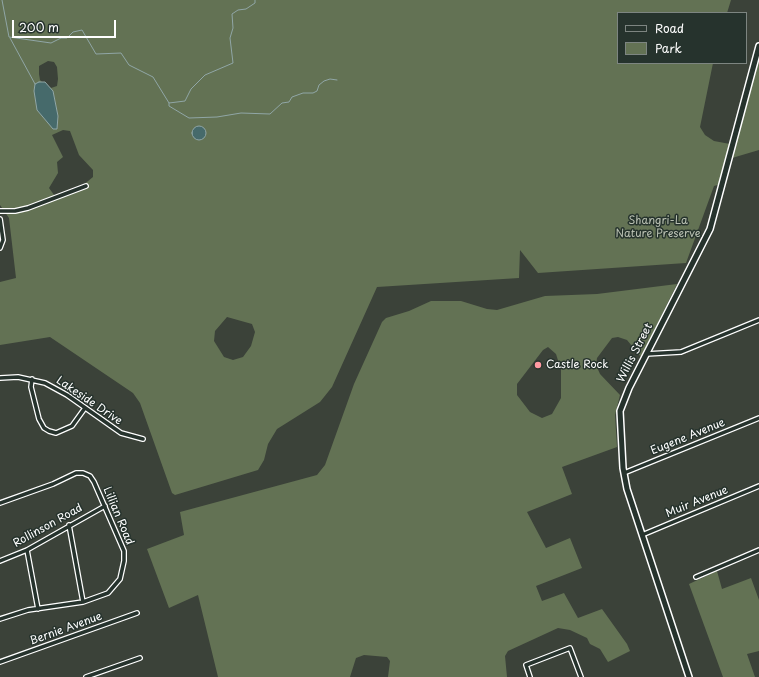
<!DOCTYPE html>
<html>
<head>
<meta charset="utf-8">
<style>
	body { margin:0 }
	#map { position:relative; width:759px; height:677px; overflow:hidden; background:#3b4239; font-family:"Playpen Sans",sans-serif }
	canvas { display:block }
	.legend { position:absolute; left:617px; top:12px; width:130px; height:52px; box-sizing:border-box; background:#26332d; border:1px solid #7d8581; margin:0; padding:5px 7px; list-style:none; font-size:12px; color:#fff }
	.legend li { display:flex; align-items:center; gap:8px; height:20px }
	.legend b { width:20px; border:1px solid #7d8581 }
	.scale { position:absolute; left:12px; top:20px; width:104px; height:18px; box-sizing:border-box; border:2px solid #fff; border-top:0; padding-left:5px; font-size:12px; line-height:14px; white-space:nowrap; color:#fff; -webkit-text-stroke:3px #26332d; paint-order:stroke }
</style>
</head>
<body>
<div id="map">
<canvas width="759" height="677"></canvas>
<ul class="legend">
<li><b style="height:5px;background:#26332d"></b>Road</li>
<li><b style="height:11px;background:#637254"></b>Park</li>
</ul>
<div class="scale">200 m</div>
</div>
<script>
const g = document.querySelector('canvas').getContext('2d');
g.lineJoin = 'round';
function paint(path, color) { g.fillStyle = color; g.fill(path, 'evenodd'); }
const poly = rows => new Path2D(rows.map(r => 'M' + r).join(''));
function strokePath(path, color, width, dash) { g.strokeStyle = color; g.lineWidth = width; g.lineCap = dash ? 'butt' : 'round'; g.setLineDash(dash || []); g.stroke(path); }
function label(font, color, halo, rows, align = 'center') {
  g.font = font + ' "Playpen Sans",sans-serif'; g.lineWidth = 3; g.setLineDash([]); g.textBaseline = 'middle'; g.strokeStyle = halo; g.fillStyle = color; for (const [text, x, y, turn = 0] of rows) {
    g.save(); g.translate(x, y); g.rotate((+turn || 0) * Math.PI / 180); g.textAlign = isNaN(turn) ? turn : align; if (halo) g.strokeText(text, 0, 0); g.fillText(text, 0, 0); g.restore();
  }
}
paint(poly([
	[0,0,731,0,727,13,618,13,618,63,713,63,700,127,705,135,714,141,730,144,721,184,714,186,686,263,538,273,520,250,519,278,377,287,332,387,320,402,277,429,268,444,264,460,258,470,175,495,172,493,140,403,133,393,50,337,0,345,0,282,16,278,9,218,0,205],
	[48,61,54,62,57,67,58,79,57,86,51,88,44,84,40,80,39,74,39,66],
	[63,130,70,131,79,155,93,170,93,177,72,194,57,199,49,188,58,173,57,162,63,157,52,135],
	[227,317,252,324,255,332,251,346,243,357,233,360,224,357,214,341,215,331],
	[759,56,759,150,732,158,754,73],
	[677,284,641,357,627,340,618,337,612,338,597,358,596,365,600,374,620,395,615,415,617,447,562,467,572,494,527,512,546,548,570,538,582,568,536,586,542,601,564,593,578,618,602,609,627,644,630,651,608,662,600,649,590,644,587,638,570,630,558,628,508,651,505,656,507,677,388,677,390,661,387,657,364,655,356,658,350,677,218,677,198,595,169,608,147,549,184,535,180,512,317,475,325,465,354,384,382,322,386,318,409,311,431,301,461,301,487,309,497,310,545,296,597,294],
	[548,347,556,354,561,370,561,398,552,414,542,418,530,412,517,395,517,384,543,350],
	[717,571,722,589,751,578,759,600,759,651,747,654,755,677,723,677,689,584]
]), '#637254');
const water = poly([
	[39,82,45,82,53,91,58,116,57,129,53,129,37,110,34,91,35,84,39,82],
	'192 133a7 7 0 1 1 14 0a7 7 0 1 1-14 0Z'
]);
paint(water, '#466a6b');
strokePath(water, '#90a6a6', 1);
strokePath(poly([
	[2,0,9,37,51,43,61,38,67,38,73,32,82,30,96,54,121,53,129,65,153,77,169,103,185,101,191,89,205,75,233,63,230,38,233,28,232,14,238,10,246,9,255,3,255,0],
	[10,38,35,84],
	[169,103,169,106,189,118,217,117,241,113,270,114,282,103,289,102,292,97,303,93,313,93,317,91,319,85,324,81,330,79,337,80]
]), '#90a6a6', 1);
const minor = poly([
	[0,211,15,211,28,208,86,186],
	[0,219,3,240,0,248],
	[646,354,681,352,759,320],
	[0,378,18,377,45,383,67,395,121,433,143,439],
	[32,379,31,387,39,419,44,428,49,431,56,433,72,426,85,408],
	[624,473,759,418],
	[0,503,53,484,76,473,83,473,90,476,94,482,124,551,124,561,120,579,108,593,83,602,28,610,0,619],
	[69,525,83,602],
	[642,535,759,486],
	[27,550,38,609],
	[0,561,27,550,105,506],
	[696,577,759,550],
	[0,662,137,613],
	[86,677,140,658],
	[530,677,526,665,570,648,581,677]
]);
const secondary = poly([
	[689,677,627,489,623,468,620,411,629,388,710,229,759,46]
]);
strokePath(minor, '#fff', 6);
strokePath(secondary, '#fff', 8);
strokePath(minor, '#26332d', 3.5);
strokePath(secondary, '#26332d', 5);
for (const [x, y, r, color] of [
	[538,365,4,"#ff9aa2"]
]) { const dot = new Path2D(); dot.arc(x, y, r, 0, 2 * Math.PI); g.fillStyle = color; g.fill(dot); strokePath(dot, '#26332d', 1.5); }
label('11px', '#b9c0b2', '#26332d', [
	["Shangri-La",658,221],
	["Nature Preserve",658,234]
]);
label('11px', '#fff', '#26332d', [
	["Willis Street",635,353,-63],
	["Lakeside Drive",89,401,34],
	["Eugene Avenue",688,437,-22],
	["Muir Avenue",697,502,-22],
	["Lillian Road",118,516,67],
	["Rollinson Road",48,526,-29],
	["Bernie Avenue",66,629,-20]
]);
label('11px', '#fff', '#26332d', [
	["Castle Rock",546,365]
], 'left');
</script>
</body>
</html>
